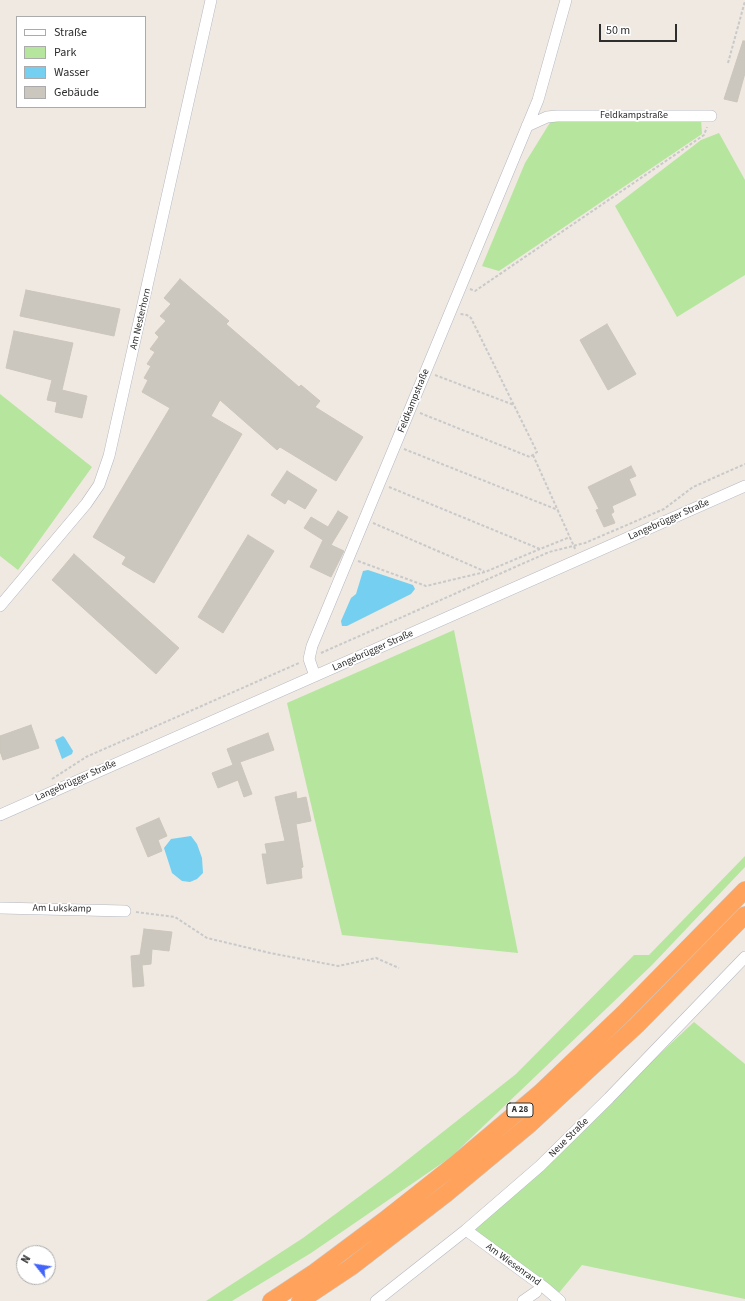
<!DOCTYPE html>
<html>
<head>
<meta charset="utf-8">
<style>
	body { margin:0 }
	#map { position:relative; width:745px; height:1301px; overflow:hidden; background:#efe9e1; font-family:"Source Sans 3",sans-serif }
	canvas { display:block }
	.legend { position:absolute; left:16px; top:16px; width:130px; height:92px; box-sizing:border-box; background:#fff; border:1px solid #ababab; margin:0; padding:5px 7px; list-style:none; font-size:12px; color:#2e2e2e }
	.legend li { display:flex; align-items:center; gap:8px; height:20px }
	.legend b { width:20px; border:1px solid #ababab }
	.north { position:absolute; left:16px; top:1245px; width:40px; height:40px; box-sizing:border-box; background:#fff; border:1px solid #ababab; border-radius:50%; rotate:300deg; font-size:11px; font-weight:700; line-height:16px; text-align:center; color:#2e2e2e }
	.north::after { content:''; display:block; margin:auto; width:14px; height:18px; background:#4264fb; clip-path:polygon(50% 0,100% 100%,50% 72%,0 100%) }
	.scale { position:absolute; left:599px; top:24px; width:78px; height:18px; box-sizing:border-box; border:2px solid #2e2e2e; border-top:0; padding-left:5px; font-size:12px; line-height:14px; white-space:nowrap; color:#2e2e2e; -webkit-text-stroke:3px #fff; paint-order:stroke }
</style>
</head>
<body>
<div id="map">
<canvas width="745" height="1301"></canvas>
<ul class="legend">
<li><b style="height:5px;background:#fff"></b>Straße</li>
<li><b style="height:11px;background:#b6e59e"></b>Park</li>
<li><b style="height:11px;background:#75cff0"></b>Wasser</li>
<li><b style="height:11px;background:#cbc7bf"></b>Gebäude</li>
</ul>
<div class="north">N</div>
<div class="scale">50 m</div>
</div>
<script>
const g = document.querySelector('canvas').getContext('2d');
g.lineJoin = 'round';
function paint(path, color) { g.fillStyle = color; g.fill(path, 'evenodd'); }
const poly = rows => new Path2D(rows.map(r => 'M' + r).join(''));
function strokePath(path, color, width, dash) { g.strokeStyle = color; g.lineWidth = width; g.lineCap = dash ? 'butt' : 'round'; g.setLineDash(dash || []); g.stroke(path); }
function label(font, color, halo, rows, align = 'center') {
  g.font = font + ' "Source Sans 3",sans-serif'; g.lineWidth = 3.5; g.setLineDash([]); g.textBaseline = 'middle'; g.strokeStyle = halo; g.fillStyle = color; for (const [text, x, y, turn = 0] of rows) {
    g.save(); g.translate(x, y); g.rotate((+turn || 0) * Math.PI / 180); g.textAlign = isNaN(turn) ? turn : align; if (halo) g.strokeText(text, 0, 0); g.fillText(text, 0, 0); g.restore();
  }
}
paint(poly([
	[701,119,702,134,499,271,482,266,525,163,551,121],
	[719,133,745,180,745,275,677,317,615,206,701,140],
	[0,394,92,467,18,570,0,556],
	[454,630,518,953,342,935,287,703],
	[745,856,745,867,652,965,451,1157,311,1253,232,1301,206,1301,303,1238,391,1173,516,1074,634,955,649,955],
	[694,1022,745,1064,745,1299,582,1265,558,1294,471,1229]
]), '#b6e59e');
paint(poly([
	[368,570,413,585,415,589,411,594,347,626,342,626,341,621,351,598,356,594,363,571],
	[63,736,65,738,73,751,72,754,62,759,55,740],
	[191,836,197,844,202,858,203,873,197,879,190,882,182,881,172,873,164,848,171,839]
]), '#75cff0');
const building = poly([
	[743,41,745,41,745,73,737,102,724,99,743,41],
	[180,279,229,321,226,324,299,387,301,385,320,401,315,407,363,437,336,481,280,447,277,450,220,400,211,416,242,434,154,583,122,564,126,557,93,537,170,408,142,392,148,380,144,378,151,366,147,364,155,352,150,349,159,337,155,333,166,321,160,316,171,304,164,298,180,279],
	[26,290,120,309,114,336,20,316,26,290],
	[607,324,636,374,608,390,580,340,607,324],
	[14,331,73,343,62,390,87,396,82,418,55,412,57,402,47,400,52,380,6,368,14,331],
	[631,466,636,476,629,479,636,495,612,506,614,512,611,514,615,523,604,527,596,510,599,509,588,487,631,466],
	[287,471,317,490,305,509,288,499,285,504,271,495,287,471],
	[338,511,348,517,331,545,344,551,331,577,310,567,323,540,304,528,311,517,328,527,338,511],
	[248,535,274,551,223,633,198,617,248,535],
	[74,554,179,648,156,674,52,580,74,554],
	[31,725,39,748,3,760,0,751,0,736,31,725],
	[268,733,274,750,240,762,252,794,244,797,238,780,218,788,212,773,233,765,227,749,268,733],
	[296,792,297,799,306,797,311,821,296,824,303,867,301,868,302,878,267,884,262,854,267,854,265,844,285,841,275,797,296,792],
	[159,818,167,836,158,840,162,851,148,857,136,828,159,818],
	[144,929,172,932,169,951,152,949,151,964,142,965,144,986,133,987,131,956,140,955,144,929]
]);
paint(building, '#cbc7bf');
strokePath(building, '#cbc5ba', 1);
const minor = poly([
	[527,126,547,117,557,116,711,116],
	[0,606,86,504,99,485,109,456,211,0],
	[315,676,309,659,312,646,538,100,566,0],
	[0,815,745,486],
	[0,908,125,911],
	[466,1230,545,1288,560,1301],
	[376,1301,466,1230,540,1166,609,1098,745,957],
	[523,1301,536,1292]
]);
const highway = poly([
	[271,1301,315,1272,386,1219,457,1163,540,1093,623,1014,745,890],
	[300,1301,351,1267,447,1193,530,1124,637,1025,745,915]
]);
strokePath(minor, '#b4b7c1', 12);
strokePath(highway, '#c9c9c9', 18);
strokePath(poly([
	[728,63,745,1],
	[470,289,475,291,704,135,707,127],
	[435,375,514,405],
	[420,413,530,457,537,452,471,318,467,315,460,314],
	[404,449,558,510],
	[533,455,576,551],
	[389,487,540,549,570,537],
	[373,523,484,571],
	[358,561,426,586,485,572,540,549],
	[321,653,549,552,585,543,664,509,693,487,745,464],
	[52,779,86,757,299,663],
	[136,912,175,917,207,938,270,953,338,966,376,958,399,968]
]), '#c9c9c9', 2, [3, 2]);
strokePath(minor, '#fff', 11);
strokePath(highway, '#ffa35c', 17);
for (const [x, y, w] of [
	[520,1110,26]
]) { const box = new Path2D(); box.roundRect(x - w / 2, y - 7, w, 14, 3); g.fillStyle = '#fff'; g.fill(box); strokePath(box, '#2e2e2e', 1); }
label('bold 9px', '#2e2e2e', null, [
	["A 28",520,1110]
]);
label('10px', '#2e2e2e', '#fff', [
	["Feldkampstraße",634,116],
	["Am Nesterhorn",141,319,-77],
	["Feldkampstraße",414,401,-68],
	["Langebrügger Straße",669,520,-24],
	["Langebrügger Straße",373,651,-24],
	["Langebrügger Straße",76,781,-24],
	["Am Lukskamp",62,909,1],
	["Neue Straße",569,1138,-45],
	["Am Wiesenrand",513,1265,36]
]);
</script>
</body>
</html>
